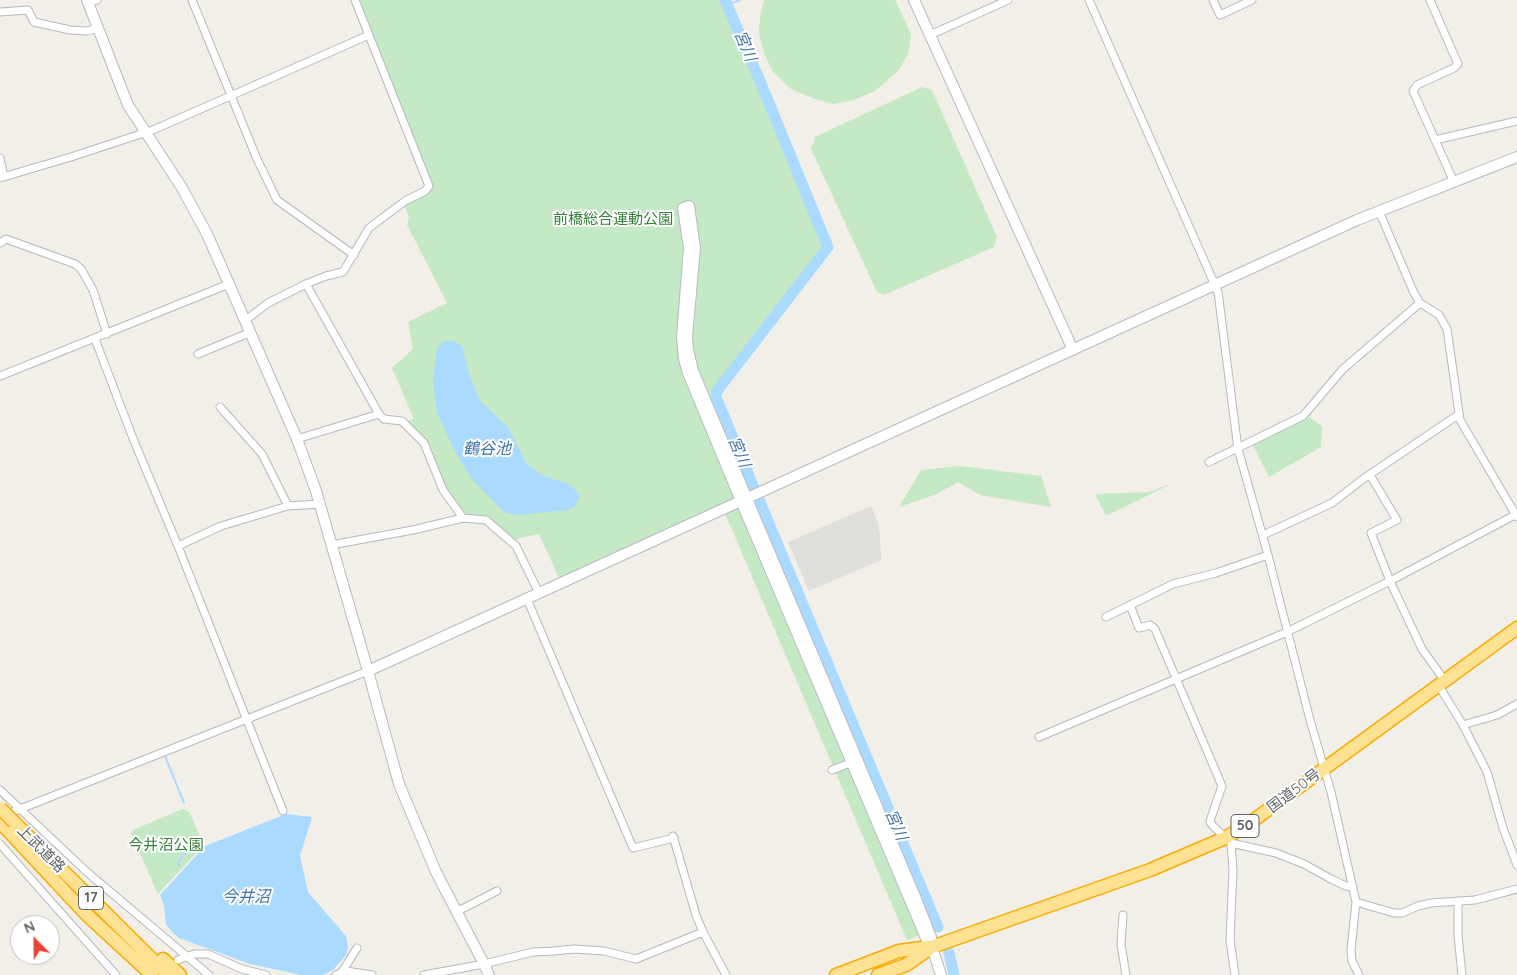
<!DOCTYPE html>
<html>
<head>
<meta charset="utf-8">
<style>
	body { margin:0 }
	#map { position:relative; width:1517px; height:975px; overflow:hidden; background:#f1efe8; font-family:Quicksand,sans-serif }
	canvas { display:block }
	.north { position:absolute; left:10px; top:915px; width:50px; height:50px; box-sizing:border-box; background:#fff; border:1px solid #bfc1c3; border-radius:50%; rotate:337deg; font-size:14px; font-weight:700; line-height:20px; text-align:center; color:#5f6368 }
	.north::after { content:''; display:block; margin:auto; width:18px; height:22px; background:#ea4335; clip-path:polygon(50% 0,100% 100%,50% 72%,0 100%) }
</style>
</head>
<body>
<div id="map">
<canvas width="1517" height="975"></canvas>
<div class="north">N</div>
</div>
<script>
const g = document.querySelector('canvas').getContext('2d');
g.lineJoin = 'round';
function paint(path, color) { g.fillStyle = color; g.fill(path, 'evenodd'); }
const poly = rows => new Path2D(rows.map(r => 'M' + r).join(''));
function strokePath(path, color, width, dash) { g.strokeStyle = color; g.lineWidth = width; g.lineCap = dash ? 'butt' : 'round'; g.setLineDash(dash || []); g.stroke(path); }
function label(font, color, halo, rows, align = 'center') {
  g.font = font + ' Quicksand,"Noto Sans JP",sans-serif'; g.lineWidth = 4; g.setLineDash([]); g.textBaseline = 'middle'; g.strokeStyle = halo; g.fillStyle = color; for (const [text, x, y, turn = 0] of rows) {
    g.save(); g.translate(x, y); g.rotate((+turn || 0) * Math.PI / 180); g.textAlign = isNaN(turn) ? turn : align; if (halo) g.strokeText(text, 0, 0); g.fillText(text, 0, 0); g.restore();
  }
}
paint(poly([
	[871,506,877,520,880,534,881,560,809,591,788,542]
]), '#e0deda');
paint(poly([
	[359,0,721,0,826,247,710,395,753,492,936,929,907,940,722,506,559,578,539,534,519,538,516,543,487,518,467,515,445,488,434,460,406,421,414,419,392,368,413,349,408,322,447,303,407,225,409,217,404,205,431,188,432,183],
	[764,0,895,0,911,34,909,52,898,71,875,91,854,100,834,104,815,99,791,89,773,72,764,53,759,34,760,17],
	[922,87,932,90,997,237,994,247,884,295,877,292,811,149,815,137],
	[1309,417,1322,426,1321,447,1269,477,1253,445],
	[960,466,1041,476,1051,507,980,495,958,482,937,494,899,507,921,470],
	[1173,483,1106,516,1095,494,1149,492],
	[183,809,189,812,204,845,158,894,131,833,133,830]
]), '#c5e8c5');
paint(poly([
	[444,341,454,341,462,346,469,374,480,401,508,427,526,463,543,476,570,484,580,496,574,507,569,510,517,515,504,512,471,478,454,450,437,412,433,382,437,348],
	[286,814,312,817,300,856,308,892,346,936,348,947,346,955,333,970,323,975,301,975,250,964,179,938,172,932,166,924,164,906,160,895,205,846]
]), '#aadaff');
strokePath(poly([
	[727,5,740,0],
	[165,756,184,803],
	[179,865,178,862,197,841]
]), '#aadaff', 2);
strokePath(poly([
	[725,0,760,81,828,247,717,391,716,397,938,927],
	[949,953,954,975]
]), '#aadaff', 11);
const street = poly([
	[192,0,257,159,277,200,354,255],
	[1089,0,1218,292,1238,449,1268,555,1310,720,1331,792,1356,902,1351,950,1352,961,1359,975],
	[1213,0,1220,15,1252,0],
	[1430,0,1458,64,1454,68,1417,85,1413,91,1454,182],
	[88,2,97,0],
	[0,12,28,10,34,22,70,30,87,31,99,28],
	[930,35,1008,0],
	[1435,140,1517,121],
	[0,158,4,177],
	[0,178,71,157,153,130,369,35],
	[1379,211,1414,293,1420,303,1439,315,1447,329,1460,420,1517,517],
	[0,243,6,239,75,264,81,269,93,290,107,334],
	[306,284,379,414,384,419,402,421,424,443,443,490,463,518],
	[246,320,268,303,306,284,326,276,343,272,369,228,405,201,425,191,429,186,355,0],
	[95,339,134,441,178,546,283,811],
	[198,354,251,332],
	[0,376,229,284],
	[220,407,262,454,288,506,320,504],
	[297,439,379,414],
	[1209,462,1303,416,1343,369,1420,303],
	[1370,475,1397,520,1371,533,1390,581,1422,649,1445,681],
	[1263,535,1332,503,1363,479,1458,415],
	[331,545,413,530,463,518,486,520,516,546,539,593],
	[178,546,221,526,288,506],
	[527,599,633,848,674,838],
	[1130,605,1139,628,1150,625,1155,629,1222,786,1211,818,1210,822,1213,826,1231,843,1276,853,1304,864,1331,879,1346,886,1353,887],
	[1106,617,1173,584,1216,573,1268,555],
	[1439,686,1463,725,1487,772,1503,828,1517,865],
	[1463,725,1497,715,1517,704],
	[1039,737,1287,632,1390,581,1515,515],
	[832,770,855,761],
	[0,790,88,873,209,975],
	[5,815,368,671],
	[673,836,696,915,703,932,726,975],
	[1231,843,1233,870,1230,940,1235,975],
	[0,844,116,975],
	[1458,901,1458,935,1462,975],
	[1356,902,1394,913,1402,913,1418,906,1431,903,1475,900,1517,889],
	[456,912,497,891],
	[1123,915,1121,944,1126,975],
	[178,960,194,954,208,954,242,969,266,975],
	[342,972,357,948],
	[336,975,346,971,372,975],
	[424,975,484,964,533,952,553,951,574,949,604,951,636,959,703,932]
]);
const secondary = poly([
	[87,0,128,105,182,188,207,234,297,439,316,491,368,671,399,784,436,872,484,964,489,975],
	[914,0,1073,350],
	[368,671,1357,220,1517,157],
	[932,947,926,938,741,501,688,373,684,359,682,337,689,248,683,208,689,206,695,248,687,337,688,350,693,371,916,899,931,937,932,947,941,975]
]);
const highway = poly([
	[0,822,85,913,152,975],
	[14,822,168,975],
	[163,959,180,975],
	[836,975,899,951,929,947],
	[878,975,906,965,932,947,1150,870,1225,838,1247,825,1517,628]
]);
strokePath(street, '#b5b8bc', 9);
strokePath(secondary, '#b6babf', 12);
strokePath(highway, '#f9ab00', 15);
strokePath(street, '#fff', 7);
strokePath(secondary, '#fff', 10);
strokePath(highway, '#fde293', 12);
const highwayBridge = poly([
	[0,808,14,822]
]);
strokePath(highwayBridge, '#f9ab00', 15, []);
strokePath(highwayBridge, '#fde293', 12);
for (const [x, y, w] of [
	[1245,826,28],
	[91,898,25]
]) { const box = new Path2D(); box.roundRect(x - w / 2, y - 11.5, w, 23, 4); g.fillStyle = '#fff'; g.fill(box); strokePath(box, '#5f6368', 1); }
label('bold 14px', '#5f6368', null, [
	["50",1245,826],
	["17",91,898]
]);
label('15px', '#348238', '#fff', [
	["前橋総合運動公園",613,219],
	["今井沼公園",166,845]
]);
label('15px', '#5f6368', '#fff', [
	["国道50号",1294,791,-37],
	["上武道路",41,849,45]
]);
label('italic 16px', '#4174aa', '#fff', [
	["宮川",745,46,67],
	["鶴谷池",487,449],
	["宮川",739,452,67],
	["宮川",896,825,67],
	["今井沼",246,897]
]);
</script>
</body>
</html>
